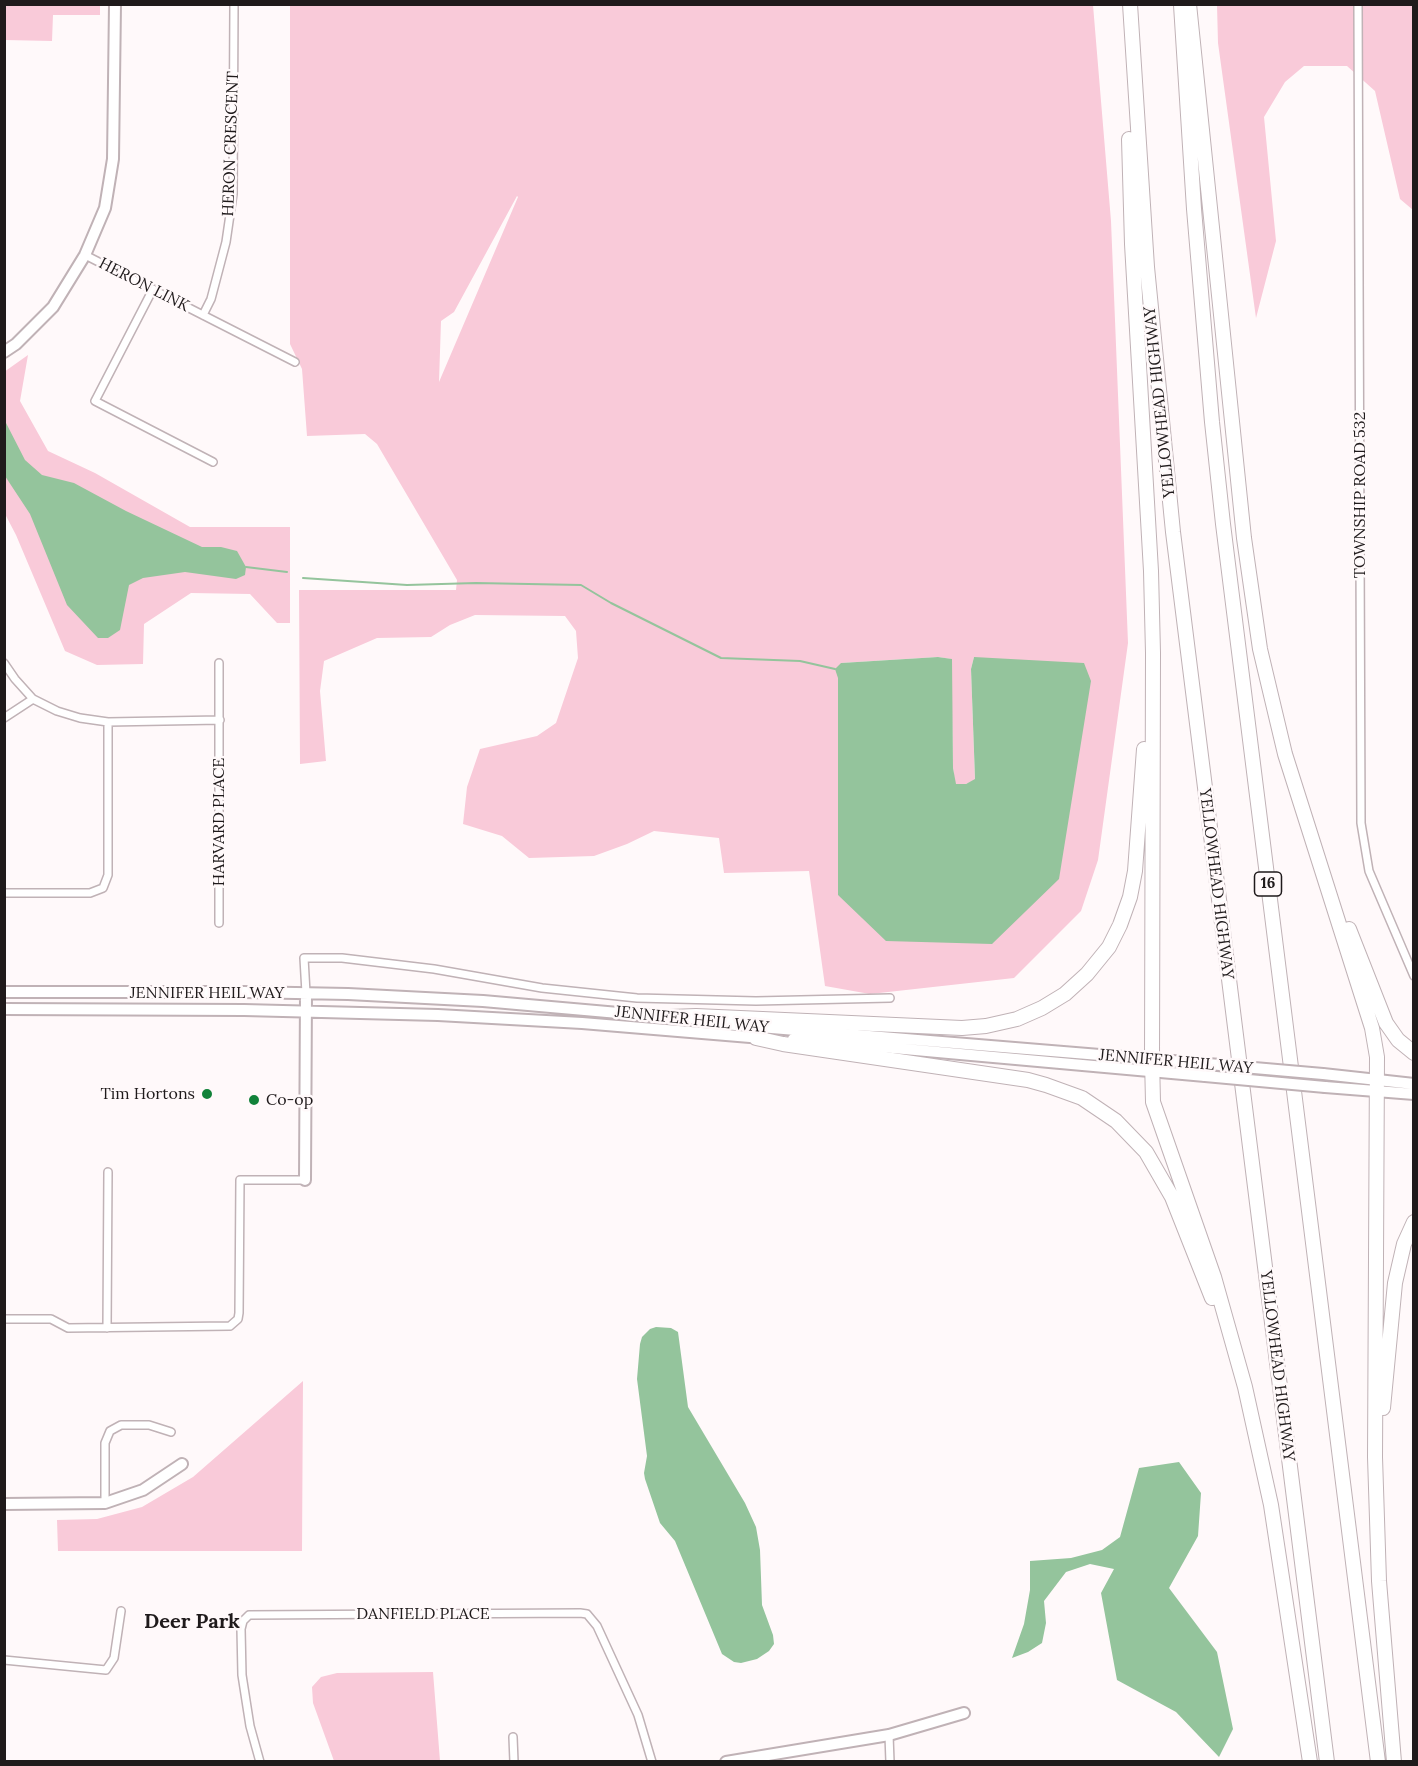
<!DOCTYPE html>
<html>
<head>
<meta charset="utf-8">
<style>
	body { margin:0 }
	#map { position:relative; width:1418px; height:1766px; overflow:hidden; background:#fff9fa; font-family:Lora,serif }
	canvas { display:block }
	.frame { position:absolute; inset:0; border:6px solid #1f1a1b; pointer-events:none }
</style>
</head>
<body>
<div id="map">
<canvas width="1418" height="1766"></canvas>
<div class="frame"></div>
</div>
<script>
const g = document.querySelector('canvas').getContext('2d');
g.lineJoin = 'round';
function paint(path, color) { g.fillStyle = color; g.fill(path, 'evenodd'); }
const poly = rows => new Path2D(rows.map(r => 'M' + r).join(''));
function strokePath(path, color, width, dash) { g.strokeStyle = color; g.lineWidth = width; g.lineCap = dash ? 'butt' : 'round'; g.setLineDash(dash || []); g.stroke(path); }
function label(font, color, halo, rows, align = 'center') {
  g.font = font + ' Lora,serif'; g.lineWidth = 5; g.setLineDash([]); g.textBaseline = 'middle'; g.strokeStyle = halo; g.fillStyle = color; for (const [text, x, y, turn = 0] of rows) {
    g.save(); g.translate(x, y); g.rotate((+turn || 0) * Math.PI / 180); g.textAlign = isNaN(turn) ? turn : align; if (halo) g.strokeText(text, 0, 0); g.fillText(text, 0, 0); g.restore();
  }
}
paint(poly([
	[5,4,100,5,100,15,53,15,52,41,5,40],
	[290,5,1093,5,1111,221,1128,643,1098,860,1081,911,1014,978,870,994,825,986,809,871,724,873,719,838,654,831,627,844,594,856,529,858,502,836,463,824,467,787,480,749,537,736,556,723,578,658,576,631,565,616,475,615,450,625,431,637,377,638,324,661,320,691,326,761,300,764,299,590,456,590,457,580,377,444,365,434,307,436,302,369,290,344],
	[517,196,518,197,439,382,441,321,454,312],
	[938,657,951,659,953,768,955,784,966,784,975,780,971,669,974,657,993,943,838,895,838,678,841,663],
	[1217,5,1413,5,1413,210,1400,199,1375,91,1347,66,1304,66,1285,82,1264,117,1276,241,1256,318,1218,43],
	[28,355,20,401,48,451,95,473,190,527,290,527,290,623,277,623,250,594,191,593,144,624,143,664,97,665,65,651,16,535,5,514,4,372],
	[303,1381,302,1551,58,1551,57,1520,97,1519,142,1507,193,1477],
	[433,1672,440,1761,334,1761,313,1703,312,1687,321,1677,337,1673]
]), '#f9cad9');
paint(poly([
	[5,421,25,460,42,475,74,483,126,511,202,547,221,547,237,551,246,567,245,575,236,579,185,572,143,578,129,585,120,630,108,638,98,638,67,605,30,514,5,476],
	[938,657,952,659,953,768,956,784,966,784,975,779,971,669,974,657,1084,663,1091,681,1059,879,992,944,886,941,838,895,838,678,835,669,841,663],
	[656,1327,671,1328,678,1332,688,1407,745,1503,756,1527,760,1550,762,1605,773,1635,774,1644,769,1651,757,1659,741,1663,734,1662,722,1654,675,1541,660,1523,645,1479,644,1473,647,1456,637,1379,640,1344,642,1337,650,1329],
	[1179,1462,1201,1493,1198,1536,1169,1588,1217,1652,1233,1729,1219,1757,1176,1712,1117,1680,1101,1593,1114,1569,1090,1564,1066,1572,1044,1601,1046,1623,1042,1643,1028,1652,1012,1658,1024,1624,1030,1590,1030,1561,1071,1558,1102,1550,1120,1537,1139,1468]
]), '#94c49c');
strokePath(poly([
	[246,567,287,572],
	[303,578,407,585,476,583,581,585,611,603,721,658,800,661,835,669]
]), '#94c49c', 2);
const street = poly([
	[1358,4,1361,823,1369,871,1414,976],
	[85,255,295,362],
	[153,289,95,401,213,462],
	[203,315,211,299,226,242,233,194,234,4],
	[4,663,15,679,33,699,57,711,80,718,108,722,220,720],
	[4,718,33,699],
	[4,893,90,893,103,888,108,875,108,722],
	[219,923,219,663],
	[306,993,304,958,342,958,434,969,542,988,637,998,756,1001,890,998],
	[4,1319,51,1319,68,1328,230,1326,238,1319,239,1313,240,1180,305,1180],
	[107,1328,108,1172],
	[105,1503,105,1443,110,1431,121,1425,149,1425,171,1432],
	[4,1660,106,1670,114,1658,121,1611],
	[889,1735,890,1762],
	[513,1737,514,1762],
	[260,1762,250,1726,242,1675,241,1629,243,1621,249,1615,580,1613,587,1614,597,1626,638,1715,652,1762]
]);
const secondary = poly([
	[4,352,16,344,53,307,85,255,105,208,113,159,115,4],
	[4,992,243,992,348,994,483,1001,675,1018],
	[4,1009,244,1010,438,1015,582,1023,762,1038],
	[711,1023,1197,1063],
	[793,1039,1205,1076],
	[1323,1074,1414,1084],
	[1325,1087,1414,1094],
	[305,1180,306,993],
	[4,1504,105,1503,143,1490,182,1464],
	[726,1762,889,1735,964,1713]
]);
const highway = poly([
	[1130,4,1147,267,1173,532,1327,1762],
	[1189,4,1244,538,1260,649,1285,754,1372,1028,1377,1057,1375,1457,1379,1581,1394,1762],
	[1181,5,1194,209,1212,422,1223,524,1378,1762],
	[1129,139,1132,244,1151,571,1153,653,1152,1059,1153,1102,1214,1277,1245,1387,1271,1505,1310,1762],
	[1349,929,1386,1023,1398,1040,1414,1053],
	[670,1017,696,1016,962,1028,986,1026,1017,1019,1042,1008,1065,994,1087,974,1109,947,1120,925,1130,897,1135,871,1144,749],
	[756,1038,783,1044,1028,1080,1046,1085,1082,1098,1116,1121,1146,1152,1172,1197,1212,1298],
	[1383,1408,1395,1283,1404,1244,1414,1222]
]);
strokePath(street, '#c0b2b6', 10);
strokePath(secondary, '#c0b2b6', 14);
strokePath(highway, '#c0b2b6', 16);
strokePath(street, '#fff', 7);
strokePath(secondary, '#fff', 10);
strokePath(highway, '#fff', 14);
const secondaryBridge = poly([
	[1197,1063,1323,1074],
	[1205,1076,1325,1087]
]);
strokePath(secondaryBridge, '#c0b2b6', 14, []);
strokePath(secondaryBridge, '#fff', 10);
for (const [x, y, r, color] of [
	[207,1094,6,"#118239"],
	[254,1100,6,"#118239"]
]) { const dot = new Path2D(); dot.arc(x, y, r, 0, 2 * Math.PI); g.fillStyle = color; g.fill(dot); strokePath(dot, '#fff9fa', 2); }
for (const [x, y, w] of [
	[1268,884,27]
]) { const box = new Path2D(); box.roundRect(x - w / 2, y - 12, w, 24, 4.5); g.fillStyle = '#fff9fa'; g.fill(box); strokePath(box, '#1f1a1b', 1.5); }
label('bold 15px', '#1f1a1b', null, [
	["16",1268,884]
]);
label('16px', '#1f1a1b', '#fff9fa', [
	["HERON CRESCENT",231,144,-88],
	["HERON LINK",144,285,27],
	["YELLOWHEAD HIGHWAY",1160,402,-96],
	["TOWNSHIP ROAD 532",1360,495,-90],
	["HARVARD PLACE",219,822,-90],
	["YELLOWHEAD HIGHWAY",1216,884,83],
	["JENNIFER HEIL WAY",207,993],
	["JENNIFER HEIL WAY",692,1020,6],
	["JENNIFER HEIL WAY",1176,1062,5],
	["YELLOWHEAD HIGHWAY",1277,1366,83],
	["DANFIELD PLACE",423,1614]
]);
label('16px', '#1f1a1b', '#fff9fa', [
	["Tim Hortons",195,1094],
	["Co-op",266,1100,"left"]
], 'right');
label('bold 20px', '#1f1a1b', '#fff9fa', [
	["Deer Park",192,1622]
]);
</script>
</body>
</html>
